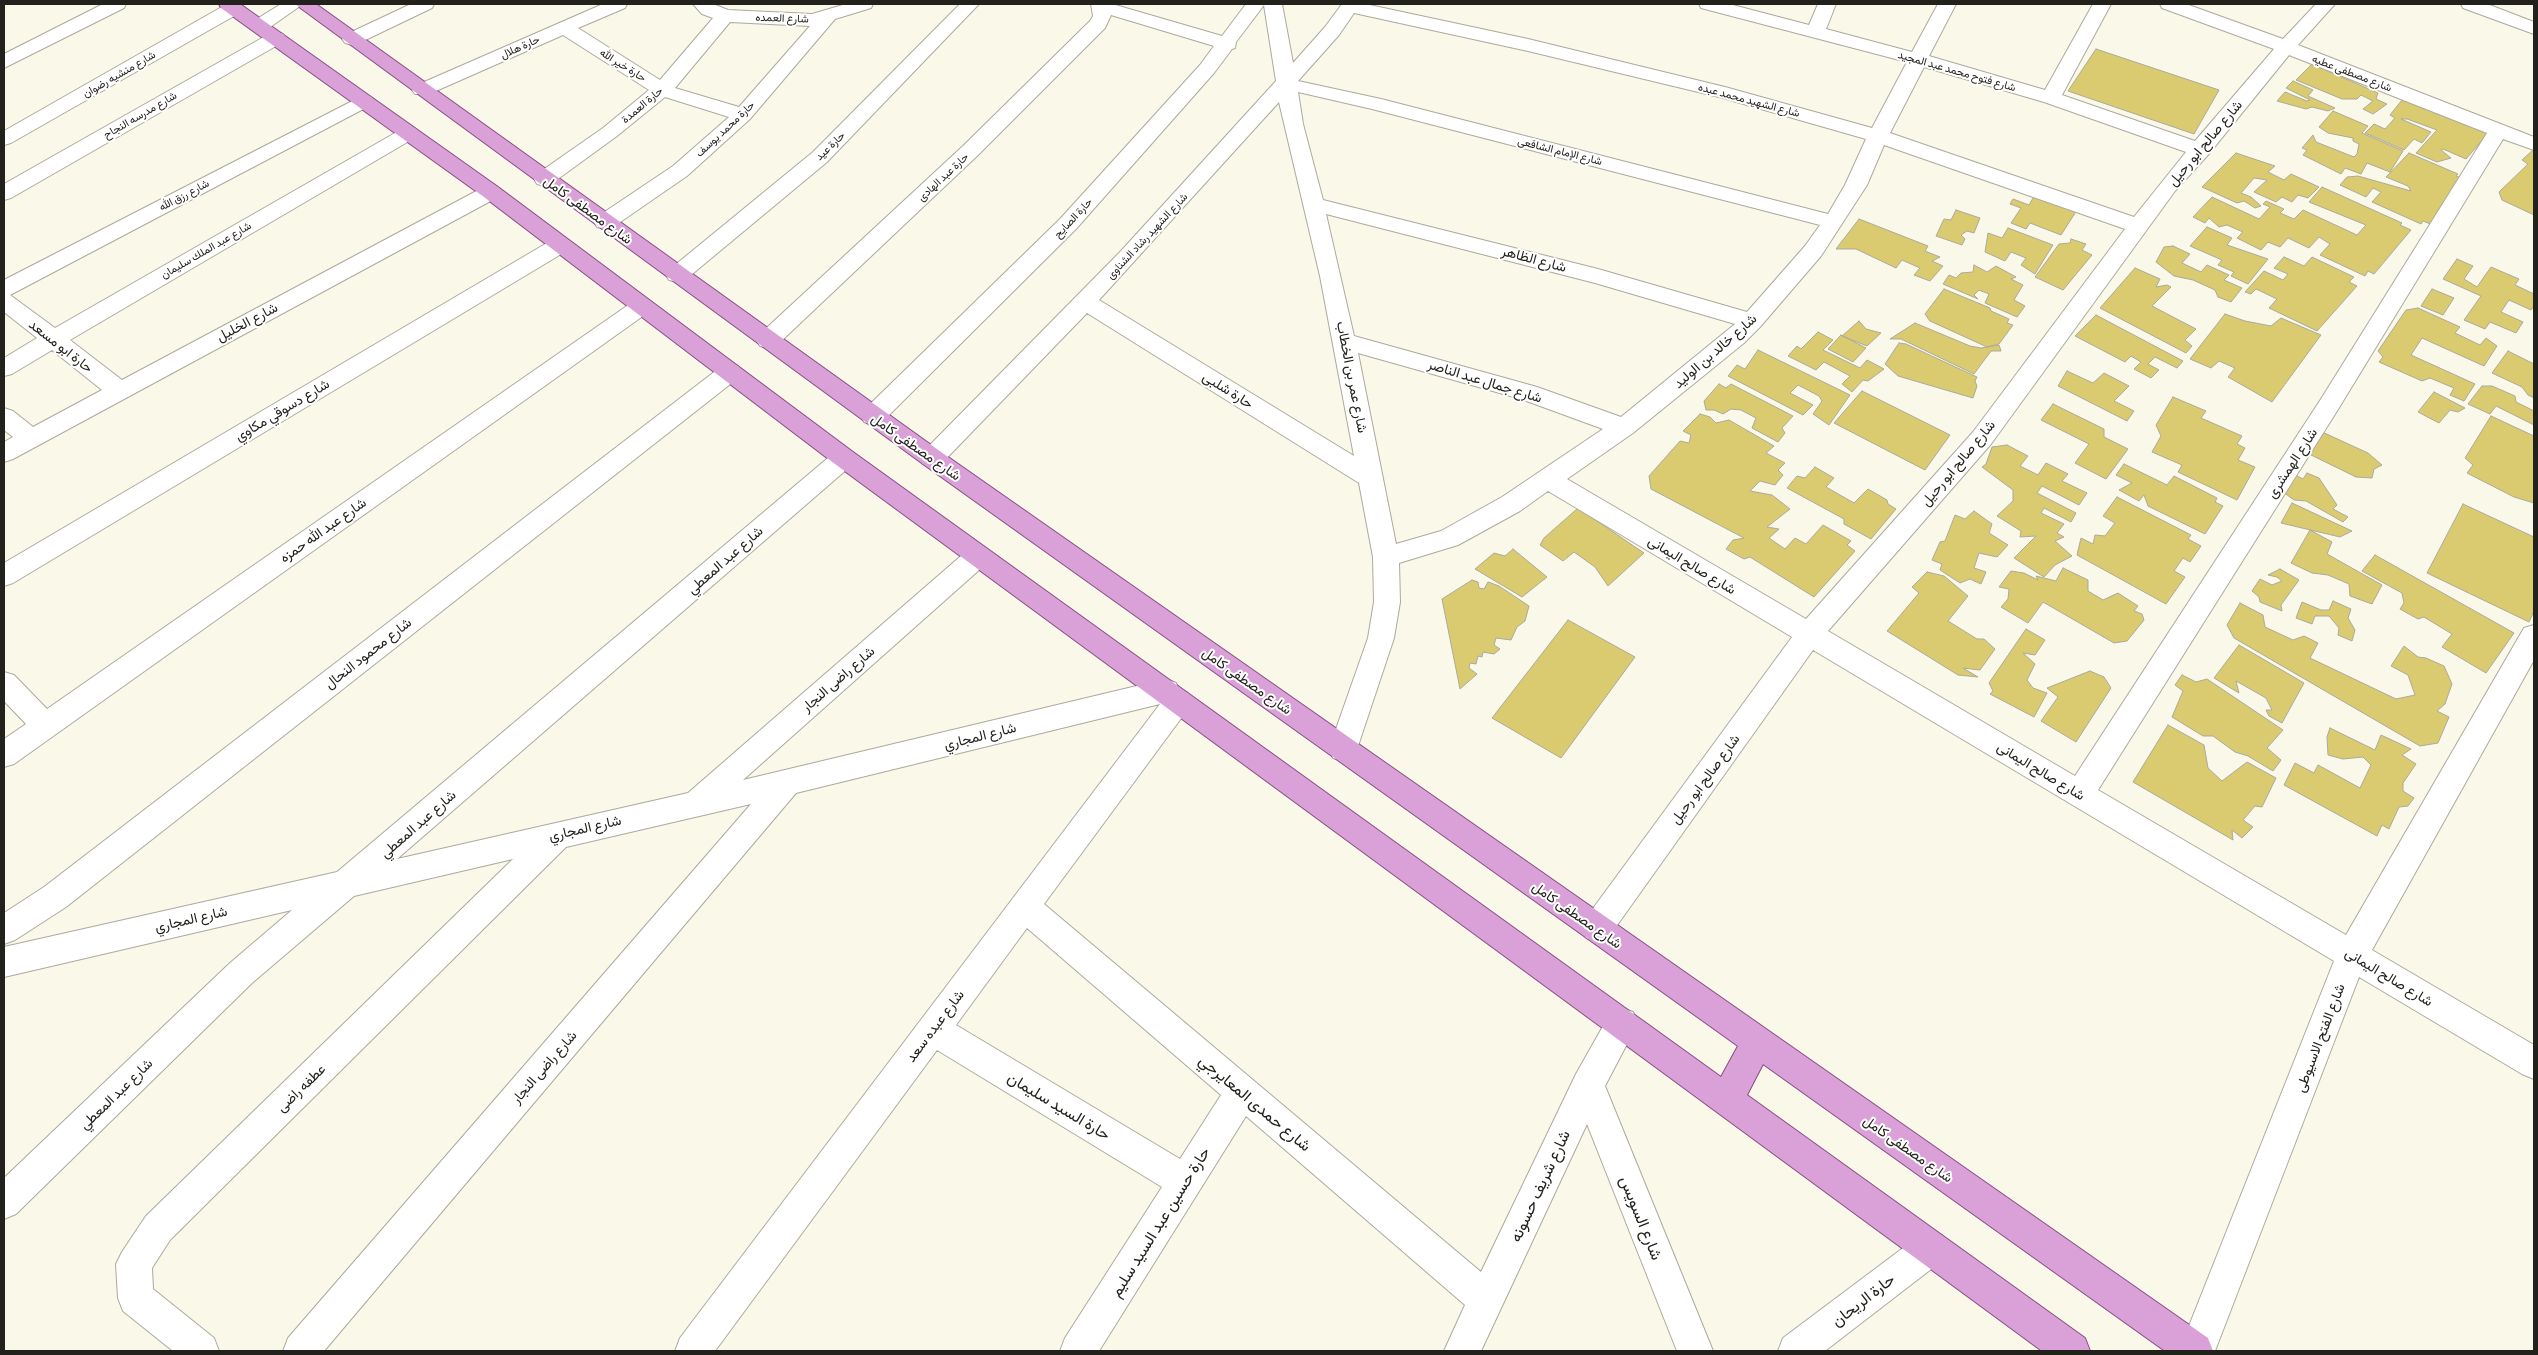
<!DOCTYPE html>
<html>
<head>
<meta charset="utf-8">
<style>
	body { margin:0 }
	#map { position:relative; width:2538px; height:1355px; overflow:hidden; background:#faf8e9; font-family:Commissioner,sans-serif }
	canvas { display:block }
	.frame { position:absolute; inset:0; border:5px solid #22211c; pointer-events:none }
</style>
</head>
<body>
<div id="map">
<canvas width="2538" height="1355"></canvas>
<div class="frame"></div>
</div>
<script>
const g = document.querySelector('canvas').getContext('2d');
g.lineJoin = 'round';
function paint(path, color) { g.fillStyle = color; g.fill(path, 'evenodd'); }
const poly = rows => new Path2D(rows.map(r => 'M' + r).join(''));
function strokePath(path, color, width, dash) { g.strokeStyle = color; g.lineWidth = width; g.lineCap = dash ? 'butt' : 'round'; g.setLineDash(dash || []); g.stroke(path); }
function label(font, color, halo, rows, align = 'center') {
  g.font = font + ' Commissioner,Vazirmatn,sans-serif'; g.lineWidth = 4; g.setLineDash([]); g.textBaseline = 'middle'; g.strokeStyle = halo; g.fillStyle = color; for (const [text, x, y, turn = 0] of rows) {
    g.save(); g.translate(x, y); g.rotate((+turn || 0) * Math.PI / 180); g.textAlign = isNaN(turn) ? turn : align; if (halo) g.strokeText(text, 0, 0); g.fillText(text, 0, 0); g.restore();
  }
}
const building = poly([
	[2096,49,2219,90,2194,134,2068,91,2096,49],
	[2312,64,2378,93,2376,99,2387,104,2373,114,2363,109,2373,101,2361,95,2357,99,2342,99,2296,80,2312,64],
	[2293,81,2313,90,2308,96,2335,108,2328,111,2312,107,2306,109,2277,101,2285,92,2307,101,2310,100,2286,88,2293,81],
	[2406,95,2492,129,2466,159,2443,149,2441,150,2451,158,2437,162,2416,153,2437,130,2407,119,2401,119,2431,132,2422,143,2414,139,2404,150,2365,133,2374,124,2385,129,2395,118,2390,115,2406,95],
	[2333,111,2368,126,2362,133,2403,151,2390,172,2367,163,2361,174,2345,168,2341,174,2303,155,2307,150,2302,148,2313,135,2316,142,2354,157,2357,154,2359,144,2353,141,2353,138,2328,133,2319,127,2333,111],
	[2534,149,2534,215,2502,200,2499,192,2528,164,2522,160,2534,149],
	[2236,153,2275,166,2268,172,2284,180,2291,174,2319,187,2308,198,2298,195,2292,202,2282,197,2276,202,2254,192,2267,180,2254,178,2241,193,2251,197,2261,206,2255,208,2244,201,2237,203,2202,187,2236,153],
	[2409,153,2458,174,2456,176,2466,180,2435,226,2423,221,2421,224,2372,202,2381,192,2373,188,2366,197,2340,185,2347,177,2358,176,2411,191,2408,186,2386,177,2409,153],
	[2322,187,2402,223,2400,225,2411,230,2374,274,2368,271,2365,276,2320,255,2330,244,2319,237,2309,248,2288,238,2280,247,2268,242,2261,250,2237,238,2243,232,2227,225,2219,227,2209,218,2205,223,2193,217,2212,197,2259,219,2270,207,2263,204,2266,201,2284,209,2280,213,2294,219,2303,210,2357,235,2366,225,2309,202,2322,187],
	[2037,191,2079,207,2061,235,2030,223,2026,229,2011,223,2021,208,2010,204,2013,199,2029,205,2037,191],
	[1956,210,1980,218,1974,233,1967,231,1961,235,1965,239,1962,245,1936,236,1944,219,1951,220,1956,210],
	[1859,219,1928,246,1925,251,1940,257,1932,261,1943,266,1930,281,1914,275,1920,268,1902,260,1896,268,1856,249,1836,249,1859,219],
	[2207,227,2232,238,2227,245,2268,259,2248,284,2231,276,2234,272,2218,265,2222,260,2190,246,2207,227],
	[2008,228,2053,245,2035,274,2021,265,2026,258,2011,252,2005,261,1985,252,1988,233,2002,238,2008,228],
	[2071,239,2086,244,2082,250,2092,255,2063,290,2035,277,2059,244,2070,243,2071,239],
	[2173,246,2190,254,2182,263,2201,272,2207,265,2229,275,2224,280,2242,288,2231,302,2218,297,2215,290,2193,280,2174,276,2156,262,2164,247,2173,246],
	[2284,257,2304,266,2312,257,2354,277,2349,282,2357,286,2317,331,2269,308,2277,299,2256,289,2251,294,2245,292,2264,271,2283,280,2288,274,2274,268,2284,257],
	[2457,259,2473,266,2464,279,2477,287,2491,267,2519,279,2515,285,2534,294,2534,306,2531,310,2509,300,2501,312,2523,322,2516,333,2490,322,2485,329,2464,320,2481,296,2443,279,2457,259],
	[1974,265,1987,272,1996,266,2016,277,2011,279,2023,285,2014,300,2025,306,2017,317,1985,303,1989,294,1979,290,1974,295,1978,299,1943,284,1949,275,1956,278,1961,273,1973,272,1974,265],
	[2135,268,2160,279,2156,287,2167,285,2171,287,2152,306,2196,329,2185,340,2192,346,2186,353,2100,308,2135,268],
	[1944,289,1990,308,1991,311,2009,319,2007,323,2013,325,1999,344,1987,347,1930,321,1925,314,1944,289],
	[2432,289,2454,298,2443,315,2421,306,2432,289],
	[2418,308,2460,327,2455,333,2480,345,2486,338,2497,346,2484,366,2422,338,2411,355,2475,384,2464,401,2450,395,2454,388,2430,378,2422,381,2379,362,2383,357,2378,351,2406,310,2418,308],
	[2225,314,2245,321,2271,326,2281,318,2321,335,2272,402,2228,377,2235,368,2219,361,2211,368,2190,359,2225,314],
	[2096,315,2183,361,2177,368,2155,357,2148,364,2159,370,2151,378,2134,369,2141,362,2131,356,2125,362,2075,336,2096,315],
	[1859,321,1866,329,1881,333,1867,346,1842,336,1859,321],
	[1915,323,1970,346,1981,348,1999,345,2001,351,1991,351,1974,374,1901,339,1890,339,1915,323],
	[1818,332,1833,340,1823,350,1860,368,1867,360,1884,369,1868,381,1863,380,1852,392,1842,384,1850,376,1824,362,1816,370,1788,356,1797,346,1801,349,1818,332],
	[1841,335,1866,348,1853,362,1828,349,1841,335],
	[1899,343,1906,344,1977,377,1975,381,1977,386,1973,398,1898,376,1885,364,1899,343],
	[1758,350,1850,395,1829,425,1813,414,1822,401,1819,396,1798,385,1790,393,1813,405,1803,415,1728,376,1737,365,1745,369,1758,350],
	[2508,351,2534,364,2534,398,2528,395,2522,387,2492,373,2508,351],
	[2067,371,2093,383,2104,373,2129,386,2114,401,2134,411,2127,421,2058,386,2067,371],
	[1719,384,1726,388,1731,384,1793,416,1782,428,1785,433,1778,442,1752,428,1756,418,1741,410,1731,409,1723,414,1714,410,1706,410,1704,401,1719,384],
	[2482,386,2492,386,2515,396,2516,402,2534,411,2534,425,2496,406,2490,414,2468,404,2482,386],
	[1862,391,1950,435,1925,470,1834,423,1862,391],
	[2434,392,2465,408,2458,412,2450,410,2439,423,2418,412,2434,392],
	[2173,397,2206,411,2201,418,2242,436,2237,444,2245,448,2238,460,2255,467,2237,500,2178,472,2182,465,2152,452,2161,436,2156,425,2173,397],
	[2053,404,2104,429,2104,437,2128,449,2106,479,2075,463,2089,444,2041,420,2053,404],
	[1700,414,1710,417,1716,423,1729,420,1774,446,1766,453,1785,463,1778,470,1783,475,1775,485,1760,481,1750,491,1772,495,1790,509,1767,527,1779,529,1769,538,1785,549,1795,538,1806,544,1823,525,1851,541,1847,545,1855,551,1814,597,1750,557,1744,559,1726,549,1733,540,1744,538,1651,489,1649,476,1680,441,1689,443,1691,435,1683,431,1700,414],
	[2491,416,2534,436,2534,503,2514,497,2467,473,2473,465,2465,458,2491,416],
	[2320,431,2368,453,2382,465,2374,469,2372,478,2356,477,2305,452,2320,431],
	[2007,445,2028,456,2020,466,2038,475,2046,463,2068,474,2062,481,2087,493,2079,505,2042,486,2037,493,2076,513,2071,522,2044,508,2041,513,2064,524,2057,533,2064,537,2055,541,2072,556,2055,565,2044,577,2014,558,2036,536,2020,537,2021,531,1997,516,2013,501,2013,490,1982,467,1986,464,1992,447,2007,445],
	[2124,464,2167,485,2174,476,2217,498,2215,502,2223,506,2205,534,2148,506,2144,495,2139,501,2119,490,2132,483,2116,475,2124,464],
	[1815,467,1834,478,1826,487,1854,503,1868,489,1887,500,1888,504,1896,509,1871,539,1844,524,1844,519,1787,488,1797,476,1805,478,1815,467],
	[2307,473,2319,478,2337,505,2333,509,2348,517,2343,522,2306,501,2294,500,2283,492,2293,474,2303,479,2307,473],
	[2117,497,2191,535,2188,539,2201,546,2190,562,2183,558,2174,571,2185,577,2166,604,2077,555,2081,538,2093,544,2095,535,2105,536,2115,523,2103,516,2117,497],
	[2292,503,2352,531,2340,537,2281,523,2292,503],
	[2463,504,2534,537,2534,611,2529,622,2427,573,2463,504],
	[1578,508,1644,553,1608,586,1595,567,1574,552,1563,561,1540,545,1544,538,1578,508],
	[1974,511,1992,524,1989,533,2008,545,1997,557,1979,553,1974,568,1986,572,1981,584,1970,579,1960,583,1940,570,1942,564,1932,560,1940,542,1945,541,1955,515,1965,519,1974,511],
	[2310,530,2332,542,2327,554,2382,585,2372,604,2350,596,2349,584,2328,575,2312,573,2291,563,2310,530],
	[1513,549,1547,577,1522,597,1475,569,1494,553,1505,556,1513,549],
	[2375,555,2514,633,2486,673,2442,647,2452,634,2424,617,2418,619,2400,609,2404,603,2402,593,2362,571,2375,555],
	[2063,568,2088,580,2088,591,2103,600,2118,593,2138,606,2134,611,2142,614,2144,620,2127,641,2114,643,2043,602,2028,623,2001,607,2008,599,2009,589,1999,587,2011,571,2024,573,2038,580,2036,576,2056,581,2063,568],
	[2280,569,2299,580,2281,605,2282,611,2260,602,2259,597,2252,591,2260,579,2272,585,2282,581,2277,577,2268,575,2280,569],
	[1927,572,1944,576,1968,596,1948,621,1977,639,1984,639,1995,649,1980,670,1963,668,1978,677,1958,675,1887,631,1919,593,1912,587,1927,572],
	[1472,580,1478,582,1479,588,1484,589,1488,582,1499,586,1529,606,1525,621,1517,627,1511,640,1496,638,1494,645,1500,649,1494,654,1483,652,1482,657,1478,656,1476,664,1470,663,1469,668,1477,674,1460,689,1442,599,1472,580],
	[2333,601,2351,609,2348,618,2355,630,2352,641,2338,635,2339,628,2329,616,2315,616,2312,624,2296,618,2302,602,2321,610,2329,610,2333,601],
	[2240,603,2263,615,2265,627,2293,640,2304,636,2318,643,2310,658,2396,699,2415,695,2408,675,2391,666,2404,646,2418,657,2426,658,2444,666,2452,684,2445,704,2437,711,2449,717,2438,743,2420,746,2234,638,2227,625,2240,603],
	[1568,620,1635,657,1561,758,1492,718,1568,620],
	[2026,629,2045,640,2035,655,2023,653,2035,664,2027,680,2033,688,2047,693,2034,717,1990,694,1993,691,1989,683,2026,629],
	[2239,645,2304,683,2282,723,2269,716,2266,710,2272,710,2266,698,2236,681,2239,693,2214,678,2239,645],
	[2090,671,2104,677,2111,688,2076,742,2041,721,2058,697,2047,688,2090,671],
	[2182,675,2196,682,2207,679,2283,730,2267,748,2281,760,2273,771,2248,756,2235,752,2213,736,2203,736,2172,717,2183,691,2175,685,2182,675],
	[2168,725,2204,745,2208,768,2222,781,2247,762,2276,778,2262,807,2255,806,2243,820,2253,827,2242,838,2232,830,2233,840,2133,782,2168,725],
	[2330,728,2375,750,2381,735,2411,749,2402,755,2416,764,2403,783,2403,791,2414,798,2408,806,2399,807,2389,829,2382,825,2377,836,2284,785,2295,763,2314,773,2318,765,2360,788,2371,765,2363,757,2343,759,2328,755,2327,737,2330,728]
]);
paint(building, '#daca70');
strokePath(building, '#aba99c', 1);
const minor = poly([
	[103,4,126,4,124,8,4,68,4,54,103,4],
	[227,4,240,4,243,8,241,12,11,143,4,145,4,131,227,4],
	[281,4,303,4,266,30,252,30,250,26,252,22,281,4],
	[411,4,434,4,432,8,359,43,352,45,345,43,342,39,345,35,411,4],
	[603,4,627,4,625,8,578,28,660,80,713,18,702,14,693,4,713,4,728,10,812,14,846,4,873,4,871,8,835,19,750,119,687,176,613,227,605,229,597,227,594,222,597,217,673,166,729,117,665,97,617,136,551,184,544,186,537,184,534,179,537,174,603,128,649,90,563,35,429,94,415,94,412,90,415,86,603,4],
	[730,22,810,26,739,107,675,88,730,22],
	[960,4,979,4,827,162,685,280,677,282,669,280,666,275,669,270,813,152,960,4],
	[1091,4,1112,4,1222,36,1246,4,1282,4,1293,63,1325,27,1342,4,1365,4,1528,39,1725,87,1872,128,1907,62,1701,8,1699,4,1729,4,1809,25,1818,4,1836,4,1826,29,1912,52,1938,4,1956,4,1929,56,2045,90,2093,4,2111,4,2062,95,2195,141,2274,49,2162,8,2160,4,2186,4,2283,39,2316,4,2335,4,2298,45,2534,137,2534,150,2503,139,2337,411,2098,790,2346,935,2524,628,2534,625,2534,660,2372,950,2534,1045,2534,1079,2522,1074,2359,977,2215,1351,2179,1351,2334,961,1813,650,1608,938,1597,942,1586,938,1582,928,1586,918,1792,637,1548,491,1520,511,1458,545,1399,563,1400,602,1394,638,1357,749,1353,758,1343,761,1333,758,1329,749,1368,638,1374,602,1373,557,1359,483,1087,313,941,464,932,467,923,464,920,458,923,452,1121,251,1276,81,1264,5,1236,42,1235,48,1232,49,1214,73,1076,229,882,422,873,425,864,422,861,416,864,410,1060,219,1200,65,1214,46,1111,15,1105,28,977,156,776,346,768,348,760,346,756,340,760,334,963,146,1090,21,1093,16,1091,4],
	[1354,13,1528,51,1719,97,1866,139,1845,185,1828,214,1381,99,1298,81,1339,35,1354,13],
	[2289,55,2487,133,2321,399,2075,776,1828,631,1991,444,2175,191,2208,155,2289,55],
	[1924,67,2044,102,2186,152,2134,217,1890,133,1924,67],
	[1298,92,1372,109,1820,225,1805,246,1747,312,1598,269,1323,200,1303,124,1298,92],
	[1279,102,1320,276,1354,456,1099,300,1279,102],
	[1884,145,2125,229,1973,432,1806,619,1567,479,1633,433,1744,343,1760,327,1821,256,1867,185,1884,145],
	[1326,214,1595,283,1735,324,1621,417,1537,387,1354,336,1326,214],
	[1358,353,1521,399,1603,429,1502,497,1441,531,1396,544,1358,353],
	[2461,4,2487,4,2534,22,2534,34,2463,8,2461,4],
	[276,32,283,34,286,38,283,42,11,198,4,200,4,184,269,34,276,32],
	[364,95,371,97,374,101,371,105,10,295,55,328,402,129,409,127,416,129,419,133,416,137,70,340,122,380,484,187,491,185,498,187,502,192,498,197,13,459,4,462,4,442,13,437,4,430,4,408,13,411,33,427,102,390,52,350,12,374,4,376,4,358,37,338,4,312,4,280,364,95],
	[560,238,568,240,571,245,568,250,13,583,4,586,4,563,552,240,560,238],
	[642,298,650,301,653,306,650,311,14,764,4,767,4,739,26,724,4,701,4,672,14,675,47,709,634,301,642,298],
	[730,364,738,366,742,372,738,378,66,907,15,940,4,944,4,913,44,887,722,366,730,364],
	[844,449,853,452,856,458,853,464,397,859,688,793,969,549,978,546,987,549,991,556,987,563,743,780,1166,679,1176,683,1179,690,1188,693,1192,701,1188,709,1044,904,1481,1272,1576,1074,1611,1012,1622,1008,1633,1012,1638,1023,1605,1086,1713,1351,1677,1351,1587,1124,1481,1351,1444,1351,1465,1305,1246,1116,1099,1351,1060,1351,1065,1338,1162,1187,937,1050,715,1351,675,1351,680,1338,1160,704,796,793,324,1351,283,1351,288,1338,751,804,566,847,170,1240,152,1268,153,1289,214,1338,219,1351,173,1351,123,1311,118,1298,116,1264,122,1252,146,1216,513,859,354,896,252,983,16,1214,4,1219,4,1178,230,963,292,910,4,977,4,947,337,872,835,452,844,449],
	[1027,928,1221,1095,1180,1159,956,1025,1027,928],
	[1931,1231,1943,1236,1948,1248,1943,1260,1825,1351,1778,1351,1783,1338,1919,1236,1931,1231]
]);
const major = poly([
	[219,4,240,4,498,187,853,452,1721,1077,1738,1046,923,464,295,4,316,4,941,452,2208,1338,2213,1351,2165,1351,1763,1064,1747,1095,2085,1338,2090,1351,2042,1351,835,464,484,197,221,8,219,4]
]);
strokePath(minor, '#acaa9c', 2);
strokePath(major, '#894c84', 2);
paint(minor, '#fff');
paint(major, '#d9a1d7');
label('11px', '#22211c', '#fff', [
	["شارع العمده",782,18,2],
	["حارة هلال",520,47,-24],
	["حارة خير الله",623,65,32],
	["شارع فتوح محمد عبد المجيد",1957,71,16],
	["شارع مصطفى عطيه",2352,73,21],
	["شارع منشيه رضوان",119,74,-30],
	["شارع الشهيد محمد عبده",1749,100,15],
	["حارة العمدة",642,105,-40],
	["شارع مدرسه النجاح",140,115,-30],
	["حارة محمد يوسف",725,129,-43],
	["حارة عيد",830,146,-44],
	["شارع الإمام الشافعى",1560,151,14],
	["حارة عبد الهادى",943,177,-43],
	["شارع رزق الله",184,195,-28],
	["حارة الصايح",1073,218,-47],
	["شارع الشهيد رشاد الشناوى",1147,236,-47],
	["شارع عبد الملك سليمان",206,250,-30]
]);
label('14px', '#22211c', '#fff', [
	["شارع صالح ابو رحيل",2205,143,-50],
	["شارع مصطفى كامل",588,210,36],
	["شارع الظاهر",1534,259,15],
	["شارع الخليل",247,322,-28],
	["حارة ابو مسعد",61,346,38],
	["شارع خالد بن الوليد",1715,351,-41],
	["شارع عمر بن الخطاب",1352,377,79],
	["شارع جمال عبد الناصر",1485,381,17],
	["حارة شلبى",1228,390,32],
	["شارع دسوقي مكاوي",282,410,-31],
	["شارع مصطفى كامل",916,447,35],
	["شارع صالح ابو رحيل",1958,463,-50],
	["شارع الهمشرى",2292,463,-57],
	["شارع عبد الله حمزه",323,530,-35],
	["شارع عبد المعطي",725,560,-41],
	["شارع صالح اليمانى",1692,565,31],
	["شارع محمود النحال",368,653,-38],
	["شارع راضى النجار",838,679,-41],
	["شارع مصطفى كامل",1247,681,35],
	["شارع المجاري",980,736,-14],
	["شارع صالح اليمانى",2041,771,31],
	["شارع صالح ابو رحيل",1705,779,-54],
	["شارع عبد المعطي",418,824,-41],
	["شارع المجاري",585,828,-13],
	["شارع مصطفى كامل",1577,915,35],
	["شارع المجاري",191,919,-13],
	["شارع صالح اليمانى",2389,977,31],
	["شارع عبده سعد",935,1026,-53],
	["شارع الفتح الاسيوطى",2320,1038,-69],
	["شارع راضى النجار",544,1067,-49],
	["عطفه راضى",301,1088,-44],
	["شارع عبد المعطي",116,1094,-44],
	["شارع مصطفى كامل",1908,1149,35]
]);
label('16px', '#22211c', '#fff', [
	["شارع حمدى المعايرجي",1255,1103,40],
	["حارة السيد سليمان",1059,1106,31],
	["شارع شريف حسونه",1540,1186,-65],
	["شارع السويس",1641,1218,68],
	["حارة حسين عبد السيد سليم",1160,1222,-58],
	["حارة الريحان",1863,1300,-38]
]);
</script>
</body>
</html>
